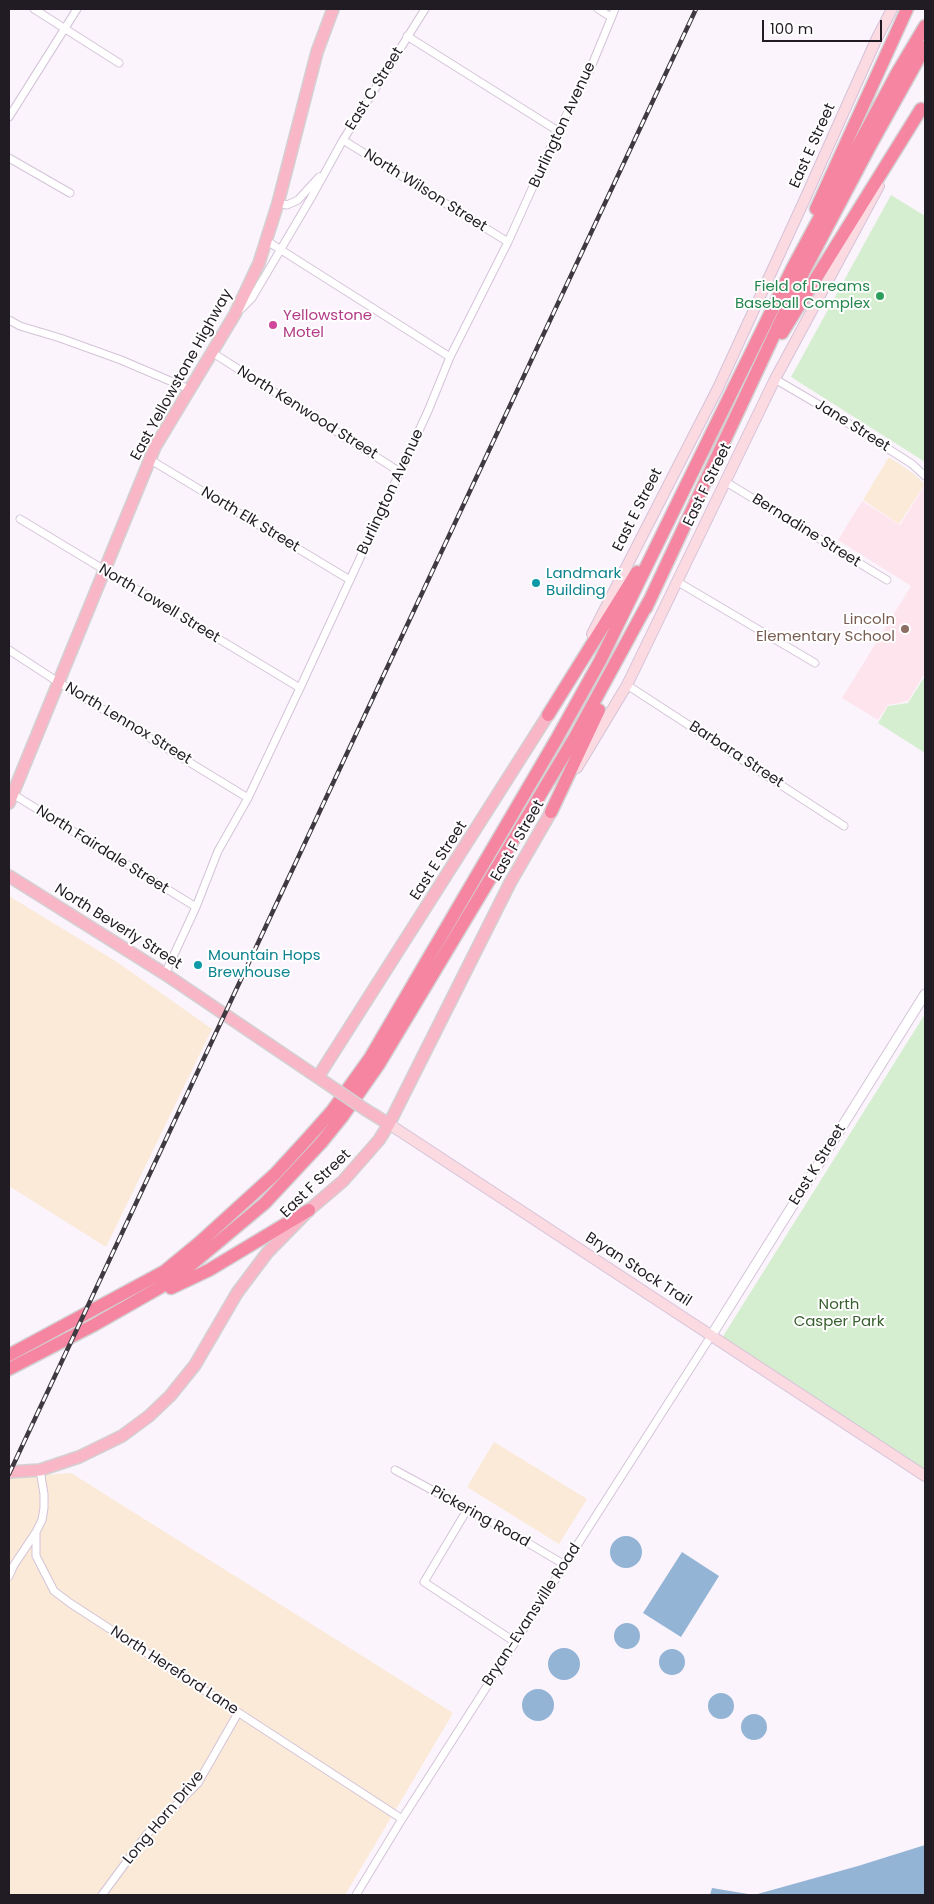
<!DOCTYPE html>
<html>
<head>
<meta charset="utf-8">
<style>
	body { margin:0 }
	#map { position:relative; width:934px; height:1904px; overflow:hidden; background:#fbf4fc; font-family:Poppins,sans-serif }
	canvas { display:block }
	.frame { position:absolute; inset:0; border:10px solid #211b23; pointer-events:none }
	.scale { position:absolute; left:762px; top:20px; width:120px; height:22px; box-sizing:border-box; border:2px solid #211b23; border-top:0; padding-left:6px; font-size:15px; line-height:18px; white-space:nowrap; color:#211b23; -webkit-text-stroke:4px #fff; paint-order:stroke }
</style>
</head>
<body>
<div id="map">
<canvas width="934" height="1904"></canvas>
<div class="frame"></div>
<div class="scale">100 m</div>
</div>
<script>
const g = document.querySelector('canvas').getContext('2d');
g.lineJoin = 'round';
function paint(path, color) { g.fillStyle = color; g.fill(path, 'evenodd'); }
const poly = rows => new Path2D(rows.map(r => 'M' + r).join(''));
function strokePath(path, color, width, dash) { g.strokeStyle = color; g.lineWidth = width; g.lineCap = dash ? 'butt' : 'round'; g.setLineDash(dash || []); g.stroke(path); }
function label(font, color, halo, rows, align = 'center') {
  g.font = font + ' Poppins,sans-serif'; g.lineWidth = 4; g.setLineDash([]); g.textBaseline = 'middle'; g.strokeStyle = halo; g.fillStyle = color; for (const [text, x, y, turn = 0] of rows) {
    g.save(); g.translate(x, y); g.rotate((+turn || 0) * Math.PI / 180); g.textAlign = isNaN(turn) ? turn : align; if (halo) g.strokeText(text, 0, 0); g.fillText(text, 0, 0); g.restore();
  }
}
paint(poly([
	[889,457,914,474,925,484,899,524,863,500],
	[9,896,117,962,212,1029,106,1247,9,1186],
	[494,1442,587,1499,559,1544,467,1487],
	[71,1473,453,1713,345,1895,9,1895,9,1478]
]), '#faead7');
paint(poly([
	[925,485,925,673,908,701,888,705,878,720,842,698,911,586,838,540,862,501,900,525]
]), '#fee5ed');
paint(poly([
	[891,195,925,216,925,462,791,377],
	[925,676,925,753,878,723,888,706,908,703],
	[925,1014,925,1470,720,1341]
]), '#d6eed0');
paint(poly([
	'610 1552a16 16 0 1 1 32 0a16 16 0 1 1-32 0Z',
	[682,1552,719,1576,681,1637,643,1613],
	'614 1636a13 13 0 1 1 26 0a13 13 0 1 1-26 0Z',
	'548 1664a16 16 0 1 1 32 0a16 16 0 1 1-32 0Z',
	'659 1662a13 13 0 1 1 26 0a13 13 0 1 1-26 0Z',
	'522 1705a16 16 0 1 1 32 0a16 16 0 1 1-32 0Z',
	'708 1706a13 13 0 1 1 26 0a13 13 0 1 1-26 0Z',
	'741 1727a13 13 0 1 1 26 0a13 13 0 1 1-26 0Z',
	[925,1845,925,1895,710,1895,712,1888,754,1895,858,1866]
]), '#94b4d6');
const minor = poly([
	[34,9,119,63],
	[598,9,611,17],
	[407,36,558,131],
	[9,117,77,9],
	[343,140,508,242],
	[9,158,70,193],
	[278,203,287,205,298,200,319,177],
	[267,241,450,357],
	[241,309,252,298,311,198,343,140,425,9],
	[9,320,20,326,60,338,121,360,189,389],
	[213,353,400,472],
	[775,379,826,409,912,464,925,476],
	[149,459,350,580],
	[726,482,887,580],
	[20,519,300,688],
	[678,582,815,663],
	[9,650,58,682,248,798],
	[627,685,844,826],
	[11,793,196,907],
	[165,974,196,907,218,851,248,798,300,688,428,411,450,357,508,242,558,131,589,72,615,9],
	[40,1470,44,1494,44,1508,42,1520,36,1532,36,1556,54,1591,70,1603,402,1819],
	[395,1470,506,1530,565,1565],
	[467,1510,424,1582,515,1642],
	[9,1576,14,1565,36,1532],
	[102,1895,147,1834,198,1783,238,1713],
	[356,1895,402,1819,711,1336]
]);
const tertiary = poly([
	[711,1336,925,994]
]);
const secondary = poly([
	[592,634,718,388,804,201,877,38,892,9],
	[577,768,627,685,775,379,879,186],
	[389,1124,925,1476]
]);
const primary = poly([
	[9,803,155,447,235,314,259,263,278,203,317,52,333,9],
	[9,876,165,974,335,1089],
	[318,1077,548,715],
	[366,1110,389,1124],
	[9,1472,40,1470,79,1457,122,1436,149,1416,170,1396,195,1365,237,1293,267,1253,309,1210,343,1181,379,1140,389,1124,510,883,551,812]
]);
const motorway = poly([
	[816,209,907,9],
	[782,333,921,109],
	[646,608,804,271,870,146,925,47],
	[548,715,637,572],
	[551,812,599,710],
	[171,1288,209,1270,309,1210],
	[9,1355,165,1271,199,1243,275,1174,308,1138,332,1111,370,1058,556,740,600,661,793,267,897,73,925,26],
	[9,1369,94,1325,173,1280,265,1203,321,1143,342,1117,379,1064,575,737,649,601]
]);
strokePath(minor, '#d4c3d8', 9);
strokePath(tertiary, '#d4c3d8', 11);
strokePath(secondary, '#d4c3d8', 12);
strokePath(primary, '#d3d1d3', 14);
strokePath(motorway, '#d3d1d3', 15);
strokePath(minor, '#fff', 7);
strokePath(tertiary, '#fff', 9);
strokePath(secondary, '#fcdae2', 10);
strokePath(primary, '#f9b6c6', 11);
strokePath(motorway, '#f585a0', 12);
const rail = poly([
	[9,1474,696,9]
]);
strokePath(rail, '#3f3941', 4.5);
strokePath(rail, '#fff', 2.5, [8]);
const primaryBridge = poly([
	[335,1089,366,1110]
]);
strokePath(primaryBridge, '#d3d1d3', 14, []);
strokePath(primaryBridge, '#f9b6c6', 11);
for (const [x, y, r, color] of [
	[880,296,5,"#2e9e5b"],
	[273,325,5,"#d1479c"],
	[536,583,5,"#0f9aa8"],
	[905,629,5,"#8d6e63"],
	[198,965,5,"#0f9aa8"]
]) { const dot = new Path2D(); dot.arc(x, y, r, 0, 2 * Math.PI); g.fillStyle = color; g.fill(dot); strokePath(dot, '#fff', 2); }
label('15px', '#211b23', '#fff', [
	["East C Street",375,89,-58],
	["Burlington Avenue",563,125,-65],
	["East E Street",813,146,-66],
	["North Wilson Street",425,191,32],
	["East Yellowstone Highway",182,375,-61],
	["North Kenwood Street",307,413,32],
	["Jane Street",852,426,32],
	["East F Street",708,485,-64],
	["Burlington Avenue",391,492,-65],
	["East E Street",638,510,-63],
	["North Elk Street",250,520,31],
	["Bernadine Street",806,531,32],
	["North Lowell Street",159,604,31],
	["North Lennox Street",128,724,31],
	["Barbara Street",736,755,33],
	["East F Street",518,841,-60],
	["North Fairdale Street",102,850,32],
	["East E Street",439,861,-57],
	["North Beverly Street",118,927,32],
	["East K Street",818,1165,-58],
	["East F Street",316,1184,-44],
	["Bryan Stock Trail",638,1270,33],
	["Pickering Road",480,1517,29],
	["Bryan-Evansville Road",532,1615,-57],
	["North Hereford Lane",174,1671,33],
	["Long Horn Drive",164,1818,-50]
]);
label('15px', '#27864d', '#fff', [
	["Field of Dreams",870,287],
	["Baseball Complex",870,304]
], 'right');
label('15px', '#b23c85', '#fff', [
	["Yellowstone",283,316],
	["Motel",283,333]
], 'left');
label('15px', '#0d838f', '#fff', [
	["Landmark",546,574],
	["Building",546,591],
	["Mountain Hops",208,956],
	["Brewhouse",208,973]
], 'left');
label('15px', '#785e54', '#fff', [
	["Lincoln",895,620],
	["Elementary School",895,637]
], 'right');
label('15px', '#38602e', '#fff', [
	["North",839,1305],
	["Casper Park",839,1322]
]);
</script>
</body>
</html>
